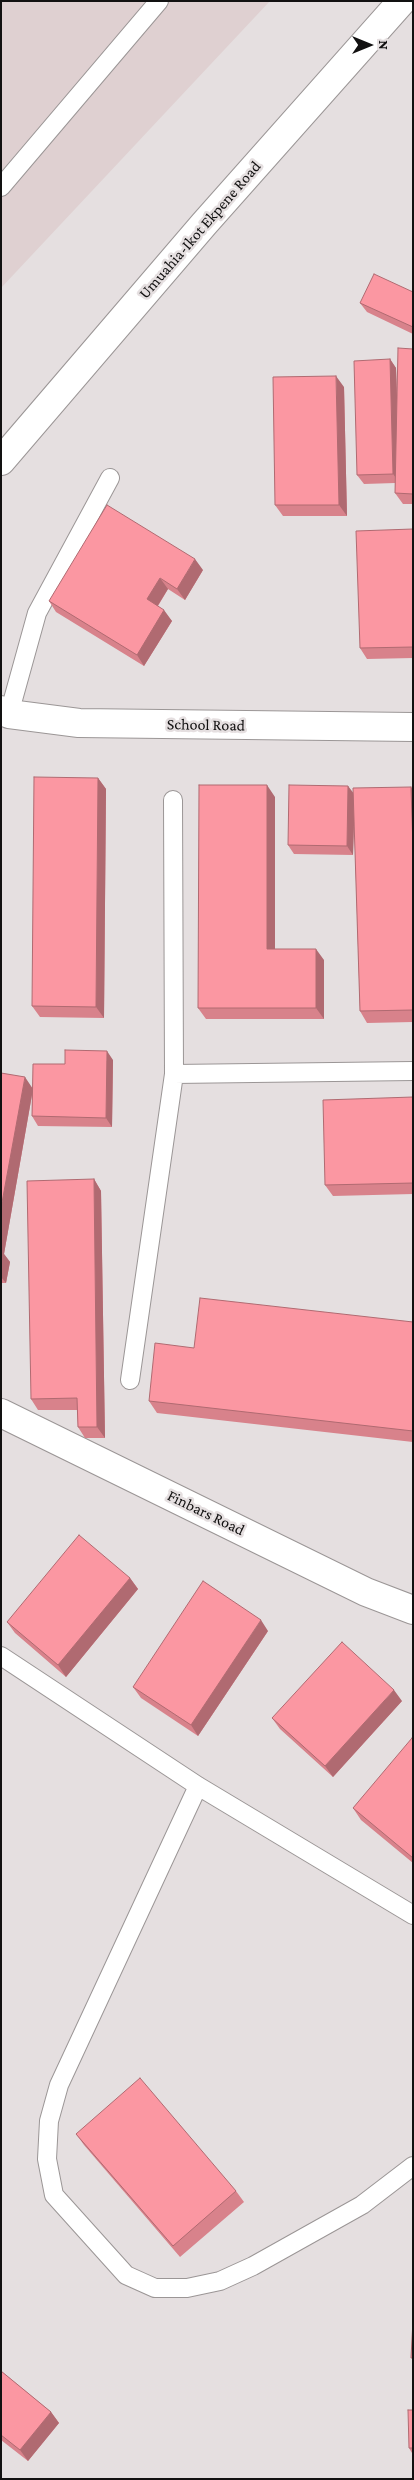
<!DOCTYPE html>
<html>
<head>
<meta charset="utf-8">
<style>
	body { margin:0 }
	#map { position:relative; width:414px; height:2480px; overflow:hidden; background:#e5dfe0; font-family:"Crimson Pro",serif }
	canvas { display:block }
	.frame { position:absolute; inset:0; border:2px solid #121111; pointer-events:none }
	.north { position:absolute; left:344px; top:20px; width:50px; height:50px; -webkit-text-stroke:4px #e5dfe0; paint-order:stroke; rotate:90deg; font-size:14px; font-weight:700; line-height:20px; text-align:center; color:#121111 }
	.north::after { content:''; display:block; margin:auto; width:18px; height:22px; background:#121111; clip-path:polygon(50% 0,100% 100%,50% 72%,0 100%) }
</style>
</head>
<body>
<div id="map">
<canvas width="414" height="2480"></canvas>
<div class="frame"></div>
<div class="north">N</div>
</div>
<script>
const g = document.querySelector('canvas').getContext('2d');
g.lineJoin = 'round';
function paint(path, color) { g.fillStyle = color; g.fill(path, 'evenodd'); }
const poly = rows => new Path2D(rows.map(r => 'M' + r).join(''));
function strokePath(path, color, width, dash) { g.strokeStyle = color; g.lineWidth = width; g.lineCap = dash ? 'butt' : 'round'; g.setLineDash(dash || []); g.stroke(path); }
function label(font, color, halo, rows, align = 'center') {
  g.font = font + ' "Crimson Pro",serif'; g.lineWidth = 5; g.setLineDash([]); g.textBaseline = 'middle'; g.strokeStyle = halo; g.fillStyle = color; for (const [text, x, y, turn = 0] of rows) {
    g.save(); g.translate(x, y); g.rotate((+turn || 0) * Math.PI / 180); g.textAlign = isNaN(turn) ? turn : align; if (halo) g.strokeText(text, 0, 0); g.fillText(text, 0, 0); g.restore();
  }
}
paint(poly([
	[1,1,270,1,1,288]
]), '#dfd0d1');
const lane = poly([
	[1,187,159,1],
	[9,714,37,613,110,478],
	[174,1074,413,1071],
	[130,1380,174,1074,173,800],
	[1,1656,198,1786,413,1915],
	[198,1786,59,2085,49,2121,47,2159,54,2195,126,2275,155,2288,187,2288,220,2281,253,2266,362,2205,413,2166]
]);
const street = poly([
	[1,710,9,714,79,723,413,727],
	[1,1413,366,1592,413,1610]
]);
const secondary = poly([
	[1,461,204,224,402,1]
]);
strokePath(lane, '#9b9696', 20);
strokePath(street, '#9b9696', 30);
strokePath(secondary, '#9b9696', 30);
strokePath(lane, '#fff', 18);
strokePath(street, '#fff', 28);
strokePath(secondary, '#fff', 28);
paint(poly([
	[413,292,413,334,367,312,360,303],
	[413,349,413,504,403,504,395,493,395,483,364,484,357,475,390,359,396,368,397,396],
	[344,387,347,516,283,516,275,505],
	[413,529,413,658,367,659,360,648],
	[203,570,185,600,168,589,158,606,172,621,144,666,56,612,49,601],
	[98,778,106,789,104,1018,40,1017,32,1006],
	[348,786,353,794,413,789,413,1022,367,1023,360,1011,354,818,353,855,294,854,288,845],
	[275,797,275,949,324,960,324,1019,206,1019,198,1008],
	[113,1060,112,1127,38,1126,32,1116,32,1095,4,1254,10,1262,6,1283,1,1283,1,1073,32,1088,65,1064],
	[413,1097,413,1194,333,1196,325,1185],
	[94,1179,101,1191,105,1438,85,1438,78,1427,77,1410,38,1410,31,1399],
	[413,1322,413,1442,157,1413,149,1401,194,1348],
	[130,1578,138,1589,66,1677,15,1633,7,1622],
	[268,1631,198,1736,141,1698,133,1687],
	[402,1701,333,1777,280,1729,272,1718],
	[413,1739,413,1863,361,1820,353,1808],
	[76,2134,236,2191,244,2202,180,2257,84,2145],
	[1,2371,51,2412,59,2423,28,2461,1,2440],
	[413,2410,413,2453,412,2453,409,2448]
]), '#d8828b');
paint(poly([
	[390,359,396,368,400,483,393,474],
	[336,376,344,387,347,516,339,505],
	[195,559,203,570,185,600,177,589],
	[160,578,168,589,155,610,147,599],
	[164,610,172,621,144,666,137,655],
	[98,778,106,789,104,1018,96,1007],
	[267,785,275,797,275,960,267,949],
	[348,786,355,795,353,855,347,846],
	[411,787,413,789,413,848],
	[316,949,324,960,324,1019,316,1008],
	[107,1051,113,1060,112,1127,106,1118],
	[25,1077,33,1089,4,1254,10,1262,6,1283,1,1277,1,1208],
	[94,1179,101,1191,105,1438,97,1427],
	[130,1578,138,1589,66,1677,58,1665],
	[261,1620,268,1631,198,1736,191,1725],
	[394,1690,402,1701,333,1777,325,1766],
	[51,2412,59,2423,28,2461,20,2450]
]), '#b06a71');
const building = poly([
	[374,274,413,292,413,327,360,303,374,274],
	[398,348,413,349,413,494,395,493,398,348],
	[390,359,393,474,357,475,354,361,390,359],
	[336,376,339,505,275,505,273,377,336,376],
	[107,505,195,559,177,589,160,578,147,599,164,610,137,655,49,601,107,505],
	[413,529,413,647,360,648,356,531,413,529],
	[34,777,98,778,96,1007,32,1006,34,777],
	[199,785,267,785,267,949,316,949,316,1008,198,1008,199,785],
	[289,785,348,786,347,846,288,845,289,785],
	[411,787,413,848,413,1010,360,1011,353,788,411,787],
	[65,1050,107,1051,106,1118,32,1116,33,1064,65,1064,65,1050],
	[1,1073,25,1077,1,1208,1,1073],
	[413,1097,413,1183,325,1185,323,1100,413,1097],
	[94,1179,97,1427,78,1427,77,1398,31,1399,27,1181,94,1179],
	[200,1298,413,1322,413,1431,149,1401,155,1343,194,1348,200,1298],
	[79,1535,130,1578,58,1665,7,1622,79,1535],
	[203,1581,261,1620,191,1725,133,1687,203,1581],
	[342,1642,394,1690,325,1766,272,1718,342,1642],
	[412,1738,413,1739,413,1858,353,1808,412,1738],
	[140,2078,236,2191,173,2246,76,2134,140,2078],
	[413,2320,413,2358,411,2358,413,2320],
	[1,2371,51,2412,20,2450,1,2435,1,2371],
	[408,2410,413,2410,413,2448,409,2448,408,2410]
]);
paint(building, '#fb97a2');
strokePath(building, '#b06a71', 1);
label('16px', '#121111', '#e5dfe0', [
	["Umuahia-Ikot Ekpene Road",200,230,-49],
	["School Road",206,725,1],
	["Finbars Road",206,1513,26]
]);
</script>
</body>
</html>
